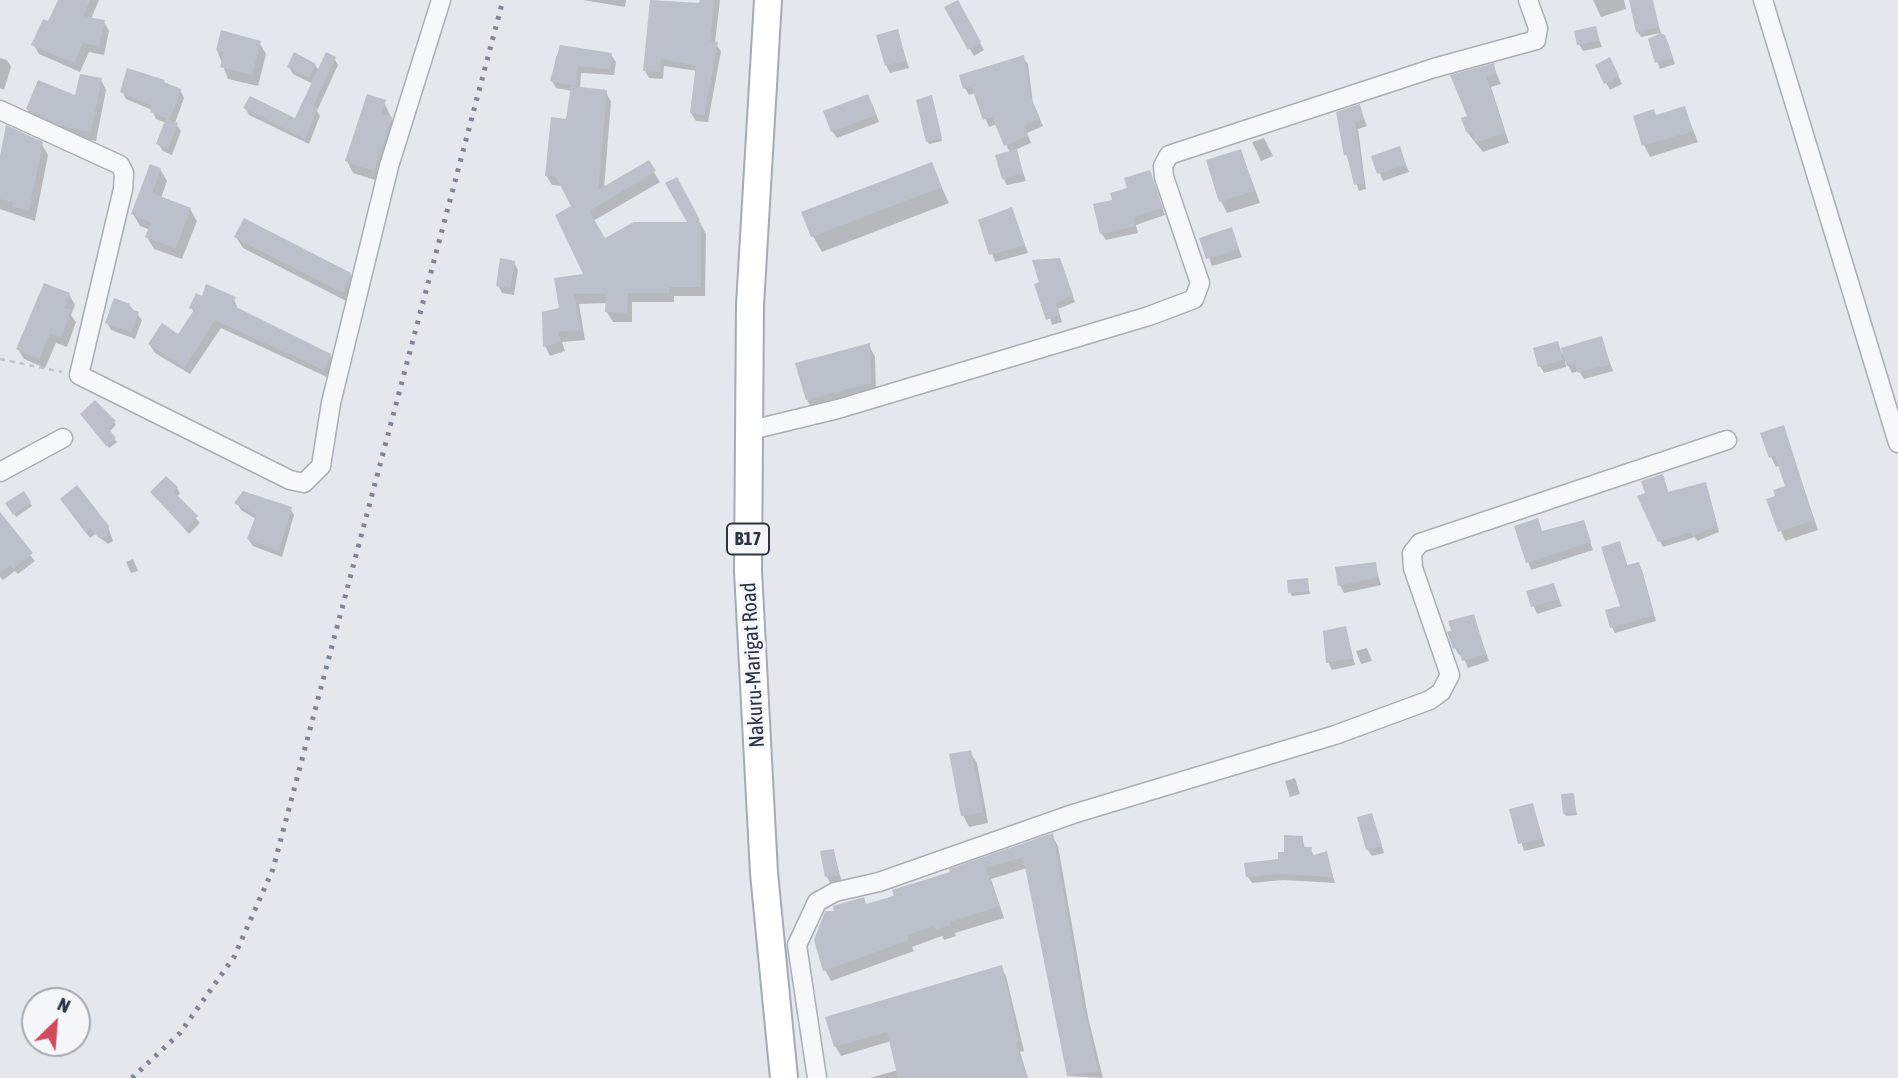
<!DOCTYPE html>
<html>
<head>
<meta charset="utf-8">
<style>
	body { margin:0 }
	#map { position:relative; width:1898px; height:1078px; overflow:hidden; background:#e4e7ec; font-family:"Asap Condensed",sans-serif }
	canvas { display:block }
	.north { position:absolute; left:21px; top:987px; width:70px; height:70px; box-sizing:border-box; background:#f4f6f9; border:2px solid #a4a8b1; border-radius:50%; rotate:25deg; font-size:19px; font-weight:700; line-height:28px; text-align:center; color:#2b3445 }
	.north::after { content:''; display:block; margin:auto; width:24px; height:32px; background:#d1495b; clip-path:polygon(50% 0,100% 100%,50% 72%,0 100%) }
</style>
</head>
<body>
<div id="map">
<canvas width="1898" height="1078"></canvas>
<div class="north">N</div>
</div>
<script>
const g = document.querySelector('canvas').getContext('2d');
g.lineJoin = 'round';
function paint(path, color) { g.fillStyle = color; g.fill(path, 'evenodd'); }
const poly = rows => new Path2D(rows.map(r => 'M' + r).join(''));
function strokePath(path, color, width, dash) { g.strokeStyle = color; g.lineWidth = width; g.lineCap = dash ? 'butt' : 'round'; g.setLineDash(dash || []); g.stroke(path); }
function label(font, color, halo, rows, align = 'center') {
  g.font = font + ' "Asap Condensed",sans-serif'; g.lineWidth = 6; g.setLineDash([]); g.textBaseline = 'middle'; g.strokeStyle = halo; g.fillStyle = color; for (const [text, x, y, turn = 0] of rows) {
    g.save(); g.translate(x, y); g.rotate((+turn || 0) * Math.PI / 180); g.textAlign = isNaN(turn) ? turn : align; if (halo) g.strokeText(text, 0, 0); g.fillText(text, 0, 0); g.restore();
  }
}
paint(poly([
	[59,0,99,0,91,19,104,22,109,31,104,55,89,52,80,72,39,54,33,44,49,23],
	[583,0,626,0,625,7],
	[702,0,720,0,715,43,721,51,708,122,696,121,691,113,697,71,664,66,663,79,649,78,645,71,701,5],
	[1593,0,1624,0,1626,9,1601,17],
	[957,2,984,50,974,56,947,8],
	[1654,11,1661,33,1641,37,1637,31],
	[1595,28,1602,47,1583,51,1579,44],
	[897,31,909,68,890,73,886,65],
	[1650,40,1668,43,1675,64,1660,69],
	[259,42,266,54,258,86,228,79,217,50],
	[611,55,616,62,614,75,581,73,580,89,606,92,611,102,604,189,648,163,660,182,593,221,604,240,690,224,676,179,706,234,705,296,674,296,674,302,632,302,632,322,613,322,607,312,607,303,579,304,585,340,562,342,565,351,550,356,545,346,561,309,585,275,573,207,563,186,552,185,546,175,567,121,572,91,556,88,552,81,556,56],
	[1023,57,1028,64,1033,104,1043,126,1027,133,1031,143,1015,150,1026,181,1007,185,1003,178,1010,153,997,124,989,127,975,93,969,95,965,88],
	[0,58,7,60,11,67,4,90,0,88],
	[334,58,338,65,317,111,320,116,309,144,249,115,245,108,296,121,313,84,293,74,289,67,315,65,319,71],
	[1493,65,1501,84,1491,87,1509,143,1483,152,1467,132,1469,117,1453,76],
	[1614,67,1622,84,1610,90,1606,83],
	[101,80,106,90,96,141,71,136,33,119,27,109,76,97],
	[166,85,180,90,184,98,175,123,181,131,172,155,163,151,158,144,166,123,156,119,152,110,126,99,122,91],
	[933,101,942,141,929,144,927,141],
	[384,102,397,130,381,182,353,173,347,161],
	[872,103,879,122,837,138,832,131],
	[1359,106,1367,126,1358,129,1366,189,1359,191,1346,154],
	[1684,108,1698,142,1650,157,1644,145],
	[1264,138,1273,156,1261,161,1252,142],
	[41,143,48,155,35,221,0,209,0,164],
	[1399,149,1409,172,1383,181,1373,157],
	[1241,151,1260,203,1227,213,1221,201],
	[931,164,949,203,822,252,813,236],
	[160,169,167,181,161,198,190,209,197,221,182,259,154,249,147,237,150,230,140,226,133,214],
	[1150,172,1165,215,1136,225,1138,233,1106,240,1101,233,1114,201],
	[1011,210,1028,253,995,262,980,221],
	[1231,229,1242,257,1212,266,1202,239],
	[236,237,350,274,357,286,350,303,243,248],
	[1059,260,1075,302,1058,309,1062,322,1052,325,1041,283],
	[514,262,518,270,514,295,502,293,498,285],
	[69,294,75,305,71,315,76,322,67,347,56,343,45,368,24,359,18,349],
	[203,299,234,299,238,310,330,355,335,364,329,378,221,328,190,374,155,353,150,345,179,336,194,312,191,307],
	[129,305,142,320,135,339,111,330,107,323],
	[1601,338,1613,371,1584,379,1579,371,1572,373,1565,359,1566,367,1544,373,1540,366,1557,343,1564,356],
	[869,345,875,357,876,395,814,411,807,400,798,364],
	[84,417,114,422,116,425,109,432,117,442,109,448],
	[1783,427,1818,530,1785,541,1769,500,1787,487,1780,465,1776,467,1771,457],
	[1665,482,1669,494,1708,490,1719,532,1697,541,1695,537,1663,547,1639,497],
	[177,488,180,493,177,497,200,523,189,534,152,492],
	[23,493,32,506,16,517,8,503],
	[237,503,290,508,294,515,282,557,253,546,248,539,256,519,241,510],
	[66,506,108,527,113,541,108,544,95,534,90,538],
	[1537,520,1543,533,1583,522,1593,550,1531,570,1516,527],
	[0,521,35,561,18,574,15,571,3,580,0,577],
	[1622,549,1628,567,1638,564,1642,570,1656,621,1615,633,1612,627,1622,607],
	[133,559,138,571,131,573,126,562],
	[1375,564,1381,585,1344,593,1340,585],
	[1307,580,1310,594,1292,596,1290,592],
	[1553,585,1562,606,1537,614,1528,592],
	[1473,616,1489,661,1468,668,1462,654,1459,655,1455,648],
	[1345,628,1355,665,1332,670,1328,662],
	[1367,648,1372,661,1361,664,1356,651],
	[970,752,977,763,988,823,969,827,963,815],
	[1295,778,1300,794,1290,797,1285,781],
	[1573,795,1577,815,1566,816,1564,813],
	[1533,805,1545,846,1524,851,1512,810],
	[1372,815,1384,853,1372,856,1367,849],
	[1052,835,1058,846,1088,1017,1103,1078,1068,1076,1027,868,991,879,1004,918,955,933,956,936,944,940,942,936,912,947,914,951,831,981,825,970,867,906],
	[1302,837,1305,849,1310,849,1315,857,1326,853,1335,883,1283,880,1252,883,1248,877,1279,861],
	[833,850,842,882,831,884,827,877],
	[1001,967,1006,976,1024,1051,1020,1052,1028,1078,870,1078,898,1070,891,1041,841,1056,835,1046]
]), '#0003');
paint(poly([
	[58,0,90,0,83,16,105,20,99,46,83,43,74,63,31,45,43,19,48,21],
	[650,0,699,3,700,0,715,0,710,41,718,42,704,115,690,113,696,65,661,59,660,72,643,71],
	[958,0,981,42,968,50,944,7],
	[1629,0,1653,0,1659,27,1636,32],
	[1596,26,1599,40,1577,45,1574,31],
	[898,29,906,60,885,66,876,35],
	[221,30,261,41,252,75,220,67,224,52,216,50],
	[1661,33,1665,35,1673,58,1655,63,1648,39],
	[560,45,612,53,610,69,578,66,576,86,550,81],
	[294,52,316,64,309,78,287,67],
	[326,52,336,57,313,106,318,108,305,139,243,108,250,96,295,118],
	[1024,55,1030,95,1040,118,1024,125,1028,136,1004,146,992,117,983,120,971,86,963,89,959,75],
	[1610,57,1619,76,1604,84,1595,65],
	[1494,63,1496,74,1486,77,1505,133,1476,142,1471,131,1466,132,1461,118,1467,116,1450,75],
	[127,68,165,80,164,82,181,89,170,119,150,112,152,106,120,92],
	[80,74,102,78,91,132,64,127,26,109,38,80,75,95],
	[571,86,607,90,598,190,649,160,656,171,589,211,605,238,634,222,687,222,665,183,677,177,700,220,694,222,701,223,701,287,669,287,669,293,628,293,627,313,605,312,606,294,574,294,581,330,558,332,561,341,543,347,542,312,559,308,554,278,583,274,555,215,571,206,556,177,545,176,551,117,566,119],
	[367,94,386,100,381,114,392,117,374,171,345,161],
	[868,94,876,115,831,132,823,111],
	[932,95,942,138,926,142,916,100],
	[1360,104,1364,119,1355,122,1364,183,1354,185,1347,155,1344,155,1336,112],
	[1685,106,1693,131,1642,146,1633,116,1654,109,1656,115],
	[166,118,178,123,168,149,156,144],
	[6,125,43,142,29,210,12,207,13,202,0,199,0,156],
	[1400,146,1406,165,1377,174,1371,156],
	[1017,149,1023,173,1002,179,995,155],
	[1241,149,1254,191,1219,202,1206,160],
	[932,162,942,187,811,237,801,212],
	[150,164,161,168,152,193,191,208,176,248,145,237,151,222,131,214],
	[1150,170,1163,208,1133,217,1135,226,1100,234,1093,204,1112,200,1110,193,1127,188,1124,178],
	[1012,207,1025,245,989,255,978,220],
	[244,218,351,273,343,293,234,237],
	[1232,227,1239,249,1206,259,1199,238],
	[500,258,515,261,510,288,496,286],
	[1060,258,1073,295,1055,303,1060,315,1046,320,1034,284,1039,282,1032,260],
	[44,283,70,293,64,308,71,310,61,337,50,333,39,359,16,349],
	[206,284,236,297,232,305,331,354,324,370,215,320,185,367,148,344,162,323,178,334,194,310,189,308,196,293,202,296],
	[114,298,130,304,128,308,139,312,131,332,105,323],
	[1602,336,1610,364,1578,373,1575,364,1567,366,1561,348],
	[1558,341,1563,360,1538,367,1533,348],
	[870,343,871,383,806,400,795,363],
	[95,400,116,421,108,428,116,438,106,446,80,414],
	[1784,425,1814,520,1778,532,1766,499,1775,496,1773,490,1785,486,1775,456,1769,458,1760,433],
	[1663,474,1668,492,1706,482,1717,525,1692,536,1691,532,1658,542,1637,496,1645,493,1641,481],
	[166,476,178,487,174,492,198,516,185,529,150,492],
	[77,485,109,526,107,537,99,538,90,528,85,532,60,499],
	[24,491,31,502,13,515,5,503],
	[243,491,292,507,279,551,247,539,256,515,234,503],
	[0,512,33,553,13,569,10,565,0,573],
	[1538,518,1542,531,1584,520,1591,542,1526,563,1514,526],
	[1620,541,1627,565,1639,562,1654,615,1610,628,1605,610,1620,606,1601,547],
	[1376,562,1378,577,1338,586,1335,567],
	[1308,578,1309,591,1288,593,1287,580],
	[1554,583,1559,599,1531,607,1526,591],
	[1474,614,1486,654,1462,661,1458,647,1453,649,1447,632,1451,631,1448,621],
	[1346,626,1353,658,1326,663,1323,631],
	[971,750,983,812,961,816,949,754],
	[1574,793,1576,812,1563,814,1561,794],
	[1533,803,1542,839,1518,844,1509,809],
	[1372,813,1382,846,1366,850,1357,817],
	[1053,833,1083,1005,1098,1071,1067,1076,1023,857,986,868,999,906,950,922,951,924,936,930,934,926,907,935,909,940,823,971,814,940,825,911,834,911,833,906,864,897,866,904,894,896,892,890,950,872,949,869],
	[1284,835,1303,836,1302,847,1312,847,1311,856,1327,851,1333,877,1278,874,1246,877,1244,863,1278,859,1278,852,1284,852],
	[834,849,839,875,825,877,820,851],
	[1002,965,1019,1042,1016,1043,1027,1078,898,1078,887,1032,834,1047,825,1017]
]), '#bbc0ca');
const minor = poly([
	[1763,0,1898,443],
	[0,110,120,165,124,173,123,189,79,375,290,480,304,483,321,466,331,403,389,166,441,0],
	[747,431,838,409,1149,316,1194,299,1200,283,1164,177,1163,166,1169,155,1434,68,1536,40,1538,28,1528,0],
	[0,472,63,438],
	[817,1078,797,945,817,902,835,892,879,882,1073,814,1335,735,1430,700,1441,692,1450,675,1413,568,1412,553,1420,543,1727,440]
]);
const primary = poly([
	[768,0,750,305,748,571,764,873,784,1078]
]);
strokePath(minor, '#a9aeb7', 21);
strokePath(primary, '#a3abb8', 30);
strokePath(poly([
	[0,359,62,372]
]), '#c2c5cb', 2.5, [5, 5]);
strokePath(minor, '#f7f8fa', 18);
strokePath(primary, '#fff', 26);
strokePath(poly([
	[132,1078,180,1033,234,957,273,869,503,0]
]), '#7d8696', 5, [3.5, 7]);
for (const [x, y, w] of [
	[748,539,42]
]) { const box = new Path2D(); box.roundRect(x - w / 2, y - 15.5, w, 31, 5); g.fillStyle = '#f4f6f9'; g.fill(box); strokePath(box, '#2b3445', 2); }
label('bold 19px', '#2b3445', null, [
	["B17",748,539]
]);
label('21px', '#2b3445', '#f4f6f9', [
	["Nakuru-Marigat Road",753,665,-93]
]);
</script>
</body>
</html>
